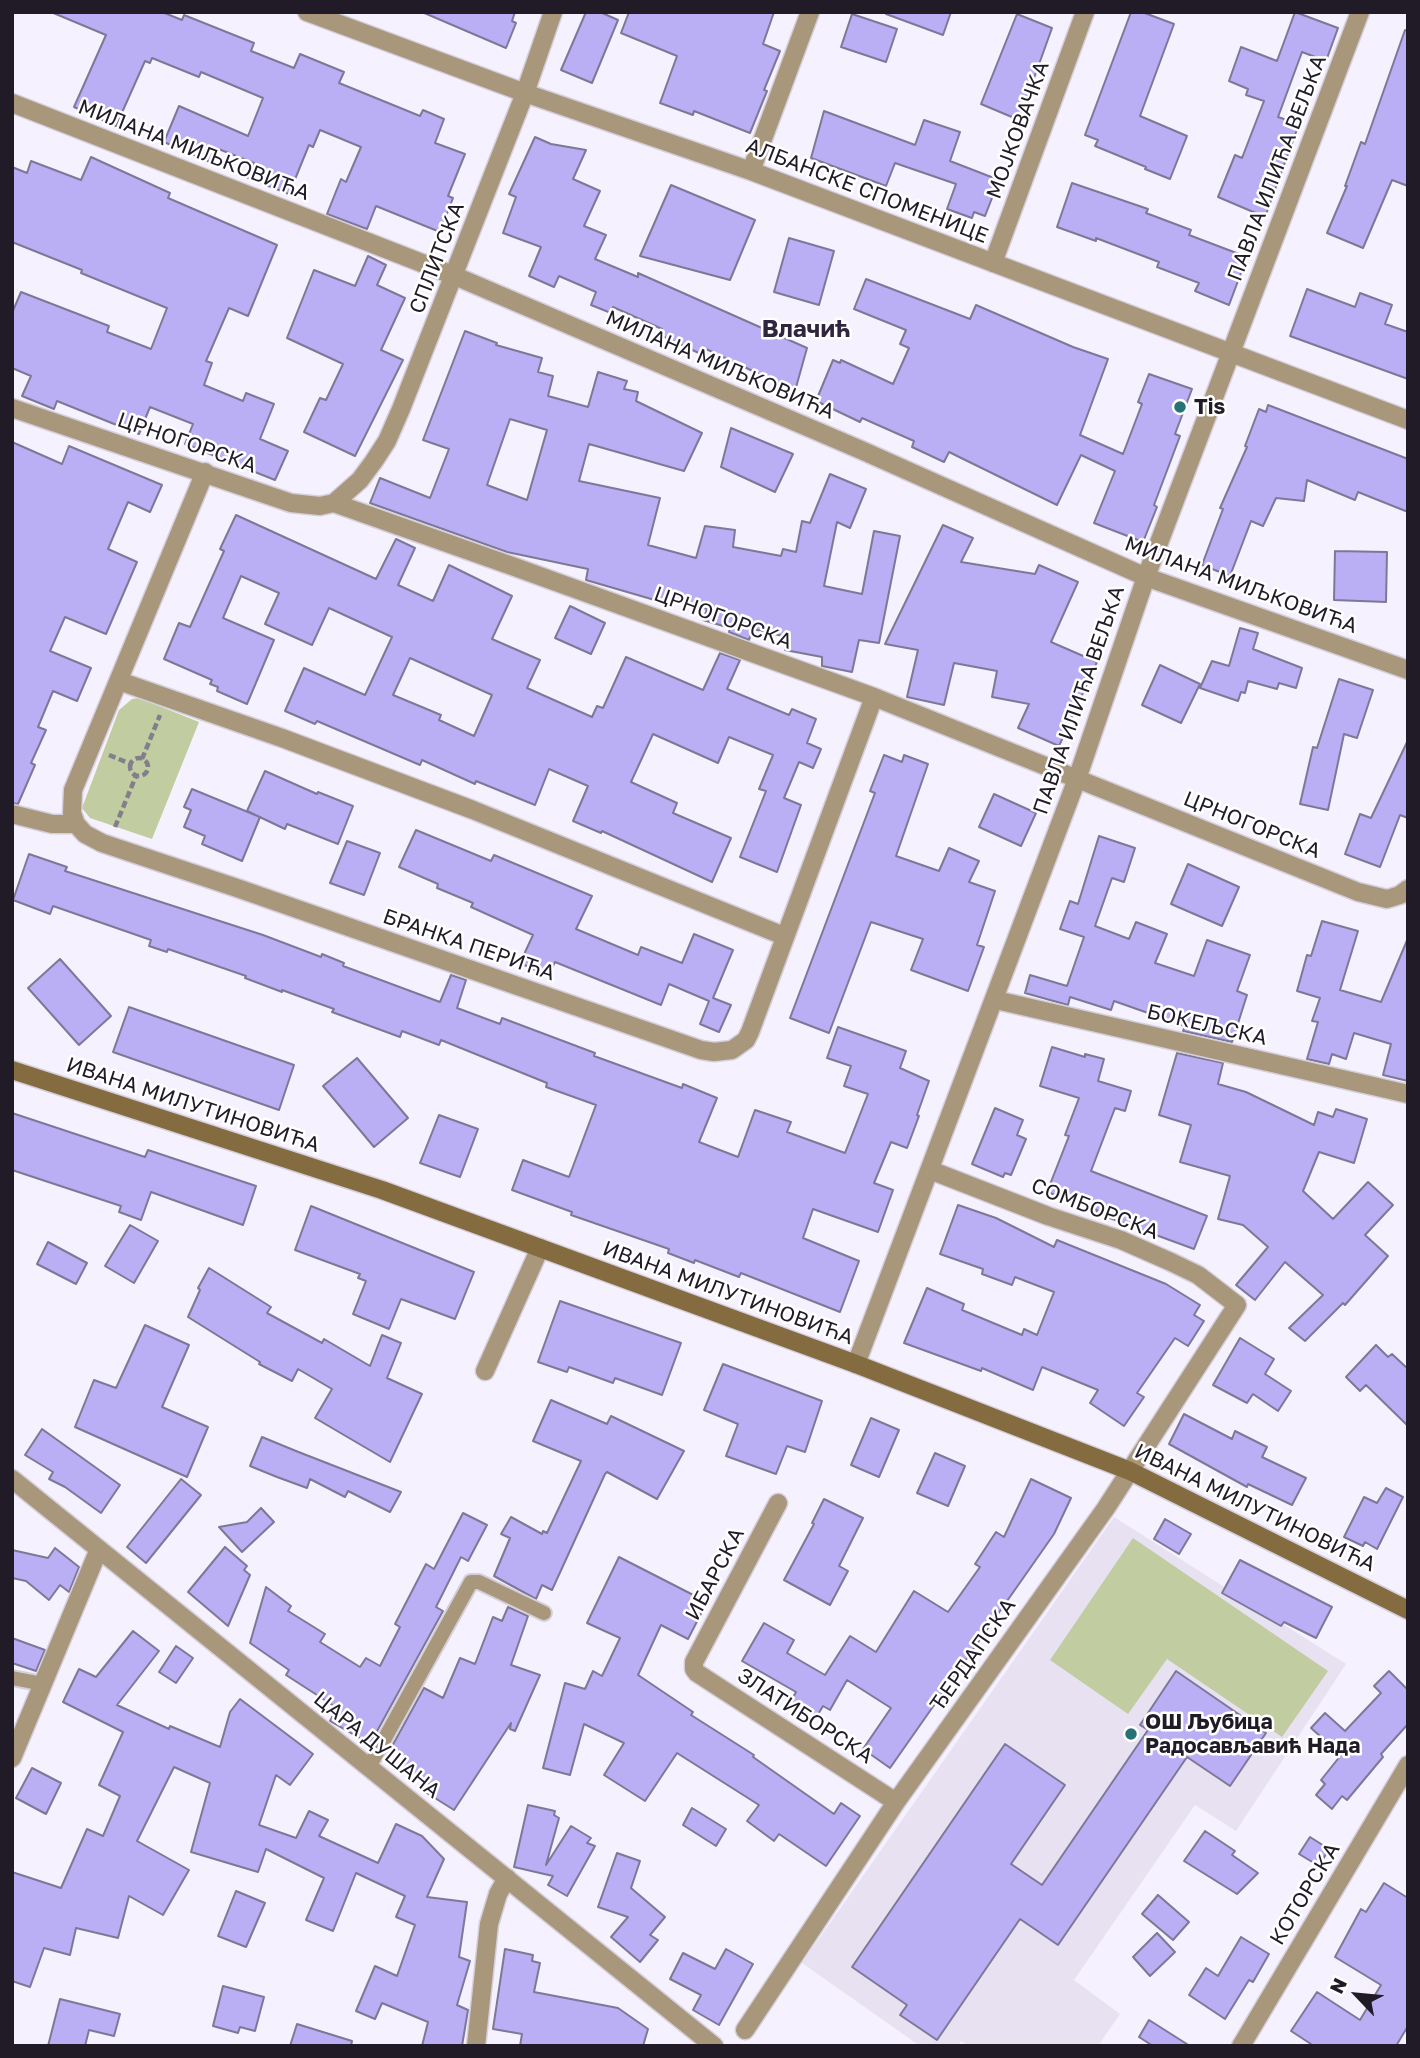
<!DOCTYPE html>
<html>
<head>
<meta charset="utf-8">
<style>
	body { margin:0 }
	#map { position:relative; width:1420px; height:2058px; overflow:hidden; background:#f6f1ff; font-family:"Golos Text",sans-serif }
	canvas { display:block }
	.frame { position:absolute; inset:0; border:14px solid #201b27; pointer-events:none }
	.north { position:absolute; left:1322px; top:1960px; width:70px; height:70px; -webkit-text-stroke:5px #fff; paint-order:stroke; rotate:296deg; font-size:19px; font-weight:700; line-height:28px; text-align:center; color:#201b27 }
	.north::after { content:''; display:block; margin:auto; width:24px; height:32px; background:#201b27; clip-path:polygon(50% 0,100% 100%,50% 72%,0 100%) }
</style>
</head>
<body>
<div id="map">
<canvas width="1420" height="2058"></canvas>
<div class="frame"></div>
<div class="north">N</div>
</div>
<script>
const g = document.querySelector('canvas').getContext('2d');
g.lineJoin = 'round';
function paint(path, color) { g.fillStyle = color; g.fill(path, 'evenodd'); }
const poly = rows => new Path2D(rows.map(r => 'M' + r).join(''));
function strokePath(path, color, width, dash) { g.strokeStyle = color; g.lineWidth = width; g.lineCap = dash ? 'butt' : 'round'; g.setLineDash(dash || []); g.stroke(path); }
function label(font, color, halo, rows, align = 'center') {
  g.font = font + ' "Golos Text",sans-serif'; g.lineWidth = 5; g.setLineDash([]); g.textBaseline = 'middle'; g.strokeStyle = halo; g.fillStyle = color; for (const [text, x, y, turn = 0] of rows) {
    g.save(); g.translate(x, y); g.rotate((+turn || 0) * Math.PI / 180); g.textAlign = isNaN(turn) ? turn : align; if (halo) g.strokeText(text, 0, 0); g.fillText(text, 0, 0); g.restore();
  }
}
paint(poly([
	[1114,1517,1346,1664,1236,1831,1195,1805,1074,1980,1120,2014,1098,2046,968,2046,961,2041,958,2046,920,2046,802,1963]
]), '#e7e1f2');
paint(poly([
	[139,698,199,722,152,839,90,818,82,808,119,710,132,699],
	[1133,1538,1328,1671,1282,1737,1167,1659,1128,1714,1050,1660]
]), '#c1cca0');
const building = poly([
	[51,12,162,12,182,20,184,15,254,43,251,51,294,68,300,54,344,72,339,83,420,116,423,110,444,119,435,143,465,154,448,196,453,198,440,232,376,206,367,229,327,214,341,179,346,182,361,147,320,130,313,147,309,145,289,194,248,178,254,163,216,148,210,162,164,142,179,106,248,136,263,98,201,72,199,77,152,58,150,63,145,61,116,126,74,107,106,35,51,12],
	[422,12,515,12,512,21,516,23,506,48,422,12],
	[586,12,600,12,618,20,592,83,561,70,586,12],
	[629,12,774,12,763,44,780,51,764,90,767,91,750,133,694,111,693,115,660,103,677,56,621,33,629,12],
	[886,12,951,12,943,35,886,14,886,12],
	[1131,12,1142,12,1174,24,1140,116,1187,136,1170,179,1145,169,1146,167,1095,146,1098,140,1085,135,1131,12],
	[1295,12,1338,28,1326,61,1302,52,1278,117,1299,124,1265,217,1218,197,1235,155,1242,158,1264,101,1246,95,1248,89,1229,81,1241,47,1277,61,1295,12],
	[852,14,897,29,886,62,841,47,852,14],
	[1017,14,1052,28,1019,120,981,104,1017,14],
	[1405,30,1408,31,1408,186,1392,180,1363,248,1327,233,1347,186,1345,186,1361,142,1365,144,1405,30],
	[824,111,915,145,924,120,960,132,950,161,999,180,985,216,974,212,972,218,947,209,956,184,895,163,886,186,811,158,824,111],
	[535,137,551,144,586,150,573,179,600,191,584,226,606,235,595,259,638,277,638,273,807,348,795,391,704,348,701,354,660,335,662,329,613,307,611,313,591,305,596,292,559,276,554,287,529,276,541,247,503,233,516,197,509,194,535,137],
	[91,157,170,193,168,198,277,245,248,316,229,308,206,361,212,363,204,385,243,401,246,393,274,404,260,439,288,451,275,480,185,444,193,424,150,407,139,434,57,401,54,409,22,396,31,376,12,368,12,313,21,292,109,326,107,332,151,349,167,308,81,273,82,270,12,242,12,167,27,173,31,161,81,180,91,157],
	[1072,183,1148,209,1146,213,1191,230,1189,235,1247,257,1229,305,1195,291,1199,283,1157,267,1159,262,1096,238,1096,241,1057,227,1072,183],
	[671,185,755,220,730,280,640,256,671,185],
	[789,238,834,251,819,305,774,292,789,238],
	[368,256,386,265,377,285,405,298,381,350,403,360,355,456,304,432,320,398,326,400,343,364,287,338,314,270,355,286,368,256],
	[866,279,970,319,976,305,1073,347,1108,359,1080,435,1123,454,1142,404,1138,402,1149,374,1192,389,1175,434,1180,436,1154,505,1157,507,1143,542,1094,523,1115,471,1081,455,1057,505,949,452,944,462,912,447,914,441,862,418,860,422,816,401,833,360,840,363,841,360,893,384,909,348,900,344,906,330,854,309,866,279],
	[1307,289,1355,307,1360,293,1392,305,1385,324,1408,332,1408,379,1290,336,1307,289],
	[465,331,497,343,496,345,542,358,538,372,553,376,548,396,588,407,598,372,627,381,624,389,638,392,636,401,702,433,684,471,589,444,579,481,660,498,648,545,696,558,705,526,735,530,733,547,781,556,783,549,796,552,802,521,810,523,830,474,866,489,850,528,837,522,824,586,862,594,874,531,900,536,879,643,859,640,852,672,822,666,822,657,785,650,787,637,753,629,749,640,729,632,730,628,703,620,707,609,667,598,665,603,586,580,588,569,507,552,370,503,380,478,430,498,449,449,423,440,465,331],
	[510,419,547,430,527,500,487,485,510,419],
	[1268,405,1408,459,1408,512,1358,492,1355,500,1307,480,1304,501,1276,498,1263,526,1251,521,1230,576,1202,565,1223,509,1220,508,1247,447,1245,446,1259,409,1266,412,1268,405],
	[731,428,793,454,775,492,721,467,731,428],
	[12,442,62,464,69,446,162,485,150,512,128,502,108,549,137,562,106,634,65,617,50,651,91,668,77,701,53,691,38,727,46,730,31,763,35,765,18,804,12,803,12,442],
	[236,515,376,579,396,539,415,548,398,585,433,601,449,565,512,596,492,639,540,660,527,688,592,717,597,706,603,708,626,657,703,690,720,653,740,660,727,689,789,715,792,709,816,719,807,743,821,749,813,768,799,762,784,798,801,805,777,872,740,857,766,791,759,789,773,755,729,737,718,763,653,734,631,782,677,803,673,813,731,838,712,882,602,831,601,833,573,821,588,786,549,769,535,805,476,781,475,784,422,760,420,765,317,721,315,724,285,711,304,668,365,695,392,637,329,608,312,645,265,624,279,593,241,576,223,618,274,640,247,704,217,691,218,687,210,684,212,680,164,659,179,623,190,627,224,551,220,549,236,515],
	[410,658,492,695,474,736,439,720,441,715,393,695,410,658],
	[943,525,973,538,961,562,1035,574,1039,565,1078,582,1051,642,1097,662,1059,746,1018,728,1029,704,992,697,997,671,954,663,944,705,907,697,918,650,885,644,943,525],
	[1335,551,1387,552,1386,602,1334,600,1335,551],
	[570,606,605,623,591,654,555,638,570,606],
	[1240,628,1258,633,1253,649,1302,668,1296,688,1279,683,1277,689,1248,681,1245,693,1241,692,1238,701,1200,688,1212,661,1229,666,1240,628],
	[1160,665,1200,684,1181,723,1142,705,1160,665],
	[1339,679,1373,690,1357,738,1344,734,1328,810,1300,804,1313,747,1317,748,1339,679],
	[1408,740,1408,818,1400,815,1380,867,1345,854,1360,814,1371,818,1408,740],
	[884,755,902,762,904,755,928,764,896,856,939,871,949,848,979,861,969,882,995,891,977,945,984,947,968,991,911,970,923,939,871,922,829,1033,790,1018,875,793,870,791,884,755],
	[265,771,317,794,318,792,353,806,338,844,287,824,285,829,247,811,265,771],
	[192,789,260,817,242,861,202,844,205,836,184,827,191,810,184,807,192,789],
	[994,794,1036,813,1021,846,979,827,994,794],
	[416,830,491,861,494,855,592,896,576,929,638,955,641,947,682,963,694,934,733,950,713,998,731,1005,719,1032,700,1024,709,1001,669,984,661,1005,555,962,548,976,520,963,533,935,471,907,473,903,437,888,438,884,399,867,416,830],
	[1099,836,1135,848,1124,882,1112,878,1095,926,1129,939,1136,922,1167,934,1155,963,1194,976,1207,940,1250,955,1237,991,1247,995,1232,1042,1183,1031,1185,1026,1114,1001,1111,1010,1070,997,1068,1005,1025,993,1030,975,1067,986,1084,937,1060,929,1070,901,1078,904,1099,836],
	[347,841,380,853,364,895,330,883,347,841],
	[29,854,67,867,65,871,263,935,321,957,322,954,344,963,343,966,440,1002,451,975,466,980,457,1008,500,1024,502,1018,595,1053,594,1056,682,1088,683,1084,717,1098,699,1142,738,1157,755,1110,791,1122,787,1132,845,1153,868,1094,844,1086,851,1066,827,1058,838,1027,906,1051,900,1068,929,1081,917,1115,919,1116,907,1148,891,1142,874,1183,893,1190,878,1232,813,1209,803,1238,859,1261,840,1312,741,1273,739,1277,695,1260,694,1263,668,1253,669,1249,571,1215,572,1212,512,1190,523,1160,569,1177,596,1105,546,1087,547,1083,441,1040,439,1045,402,1031,400,1037,332,1012,334,1009,282,990,282,992,245,978,246,976,168,949,167,952,149,946,151,940,53,906,50,914,13,900,29,854],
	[1188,864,1239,887,1222,926,1171,904,1188,864],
	[1322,921,1358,931,1340,990,1381,1002,1408,938,1408,1081,1383,1075,1391,1044,1354,1033,1346,1059,1332,1054,1329,1064,1307,1059,1318,1022,1312,1021,1320,998,1297,991,1307,955,1311,956,1322,921],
	[60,959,111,1016,79,1045,28,988,60,959],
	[129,1007,294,1065,279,1110,113,1052,129,1007],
	[1052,1047,1085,1057,1085,1054,1104,1059,1098,1081,1131,1091,1125,1111,1115,1108,1091,1171,1207,1216,1194,1249,1096,1213,1097,1210,1047,1192,1069,1136,1065,1135,1079,1098,1040,1086,1052,1047],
	[1177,1053,1223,1063,1218,1084,1246,1092,1314,1125,1318,1112,1333,1117,1336,1109,1367,1119,1354,1163,1319,1152,1303,1191,1333,1219,1368,1182,1393,1205,1365,1235,1388,1256,1345,1305,1343,1303,1305,1341,1289,1328,1323,1295,1285,1262,1255,1300,1236,1285,1268,1247,1243,1225,1218,1219,1230,1176,1180,1162,1191,1125,1159,1115,1177,1053],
	[357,1058,408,1118,374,1147,323,1086,357,1058],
	[995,1108,1023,1120,1017,1135,1026,1139,1011,1175,1005,1173,1003,1177,972,1164,995,1108],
	[12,1113,145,1157,148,1150,256,1186,243,1225,151,1192,141,1220,119,1212,121,1206,12,1170,12,1113],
	[439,1115,478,1129,460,1177,420,1163,439,1115],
	[958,1205,996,1218,1054,1247,1057,1240,1166,1284,1200,1305,1194,1315,1204,1321,1188,1346,1175,1338,1137,1393,1144,1397,1124,1426,1090,1403,1098,1390,1042,1367,1033,1390,982,1368,981,1371,904,1343,927,1288,964,1304,962,1310,1022,1335,1024,1329,1037,1335,1054,1292,1015,1277,1012,1285,982,1274,983,1269,940,1254,958,1205],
	[311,1206,474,1272,455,1319,401,1299,389,1329,353,1314,366,1281,358,1278,360,1274,295,1250,311,1206],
	[130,1225,158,1241,134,1283,105,1266,130,1225],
	[48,1242,87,1263,76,1284,37,1264,48,1242],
	[209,1268,271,1307,267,1313,322,1343,324,1339,370,1366,382,1335,401,1343,387,1378,422,1394,390,1462,315,1418,332,1389,298,1369,292,1381,259,1364,260,1362,188,1317,200,1290,198,1288,209,1268],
	[560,1301,681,1343,662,1395,615,1378,613,1383,569,1367,567,1372,538,1362,560,1301],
	[145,1325,189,1345,162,1407,208,1427,187,1477,75,1427,94,1380,116,1388,145,1325],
	[1240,1338,1274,1359,1265,1374,1291,1391,1278,1411,1253,1394,1247,1403,1213,1385,1240,1338],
	[1376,1345,1388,1357,1392,1354,1408,1369,1408,1426,1366,1385,1360,1391,1346,1377,1376,1345],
	[723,1364,822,1401,805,1452,787,1446,776,1474,726,1456,738,1424,704,1410,723,1364],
	[551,1400,607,1424,611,1416,684,1451,657,1499,607,1472,605,1474,552,1590,542,1585,536,1599,494,1576,510,1538,501,1534,511,1517,542,1534,543,1531,547,1533,581,1461,533,1441,551,1400],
	[1184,1414,1232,1439,1235,1431,1267,1447,1262,1457,1306,1478,1292,1505,1248,1484,1247,1487,1169,1444,1184,1414],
	[871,1418,899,1430,879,1477,851,1465,871,1418],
	[42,1429,120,1485,101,1513,65,1487,49,1479,53,1472,25,1455,42,1429],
	[262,1437,296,1451,401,1492,390,1512,348,1491,345,1497,310,1479,307,1488,277,1477,250,1466,262,1437],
	[935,1453,965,1466,948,1506,917,1493,935,1453],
	[181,1479,201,1495,146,1563,127,1547,181,1479],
	[1031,1479,1071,1498,1054,1534,890,1768,863,1749,891,1708,847,1680,830,1710,823,1706,817,1716,791,1701,796,1692,742,1661,764,1623,794,1640,787,1653,825,1675,850,1636,876,1652,914,1591,948,1612,980,1567,975,1564,996,1532,1004,1537,1031,1479],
	[1386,1488,1403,1497,1377,1549,1365,1542,1363,1546,1344,1537,1364,1497,1377,1503,1386,1488],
	[824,1499,863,1518,839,1566,848,1571,830,1605,784,1580,814,1524,812,1523,824,1499],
	[261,1508,274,1522,242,1552,219,1527,247,1522,261,1508],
	[463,1513,487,1525,468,1561,461,1557,436,1607,443,1611,370,1744,330,1721,337,1708,286,1675,289,1670,250,1643,266,1587,291,1606,288,1611,325,1634,320,1642,360,1667,366,1658,380,1666,400,1627,395,1624,426,1564,434,1569,463,1513],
	[1165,1519,1191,1534,1179,1554,1154,1539,1165,1519],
	[225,1547,247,1566,244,1570,250,1575,228,1626,188,1592,225,1547],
	[55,1548,79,1567,69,1592,60,1585,49,1600,26,1581,12,1578,12,1550,48,1558,55,1548],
	[619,1557,707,1602,688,1639,661,1625,638,1675,693,1712,691,1715,754,1755,753,1757,834,1814,841,1803,860,1816,826,1866,779,1834,774,1841,747,1821,759,1805,677,1753,645,1801,604,1775,624,1743,584,1724,570,1775,543,1768,565,1683,585,1689,593,1671,602,1676,620,1638,587,1623,619,1557],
	[1240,1560,1332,1607,1316,1638,1284,1622,1281,1626,1222,1593,1240,1560],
	[508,1607,528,1616,511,1665,540,1675,515,1731,510,1729,511,1723,454,1810,427,1793,432,1786,385,1759,424,1688,443,1698,460,1658,475,1664,493,1617,502,1621,508,1607],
	[133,1631,159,1651,117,1705,169,1729,170,1726,220,1747,230,1712,240,1699,313,1754,290,1785,276,1775,259,1825,296,1838,309,1811,328,1820,319,1836,378,1863,396,1824,422,1836,444,1859,427,1897,467,1902,459,1957,470,1961,457,2005,468,2010,462,2046,422,2046,428,2022,382,2003,375,2019,356,2011,375,1966,397,1976,415,1925,396,1917,405,1896,356,1873,333,1931,306,1920,324,1878,266,1849,258,1872,191,1852,210,1783,174,1767,137,1841,189,1870,163,1915,129,1896,118,1938,76,1928,70,1955,44,1948,30,1987,12,1981,12,1872,61,1888,87,1829,103,1836,120,1796,99,1785,123,1732,63,1702,79,1669,96,1677,133,1631],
	[12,1638,45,1650,36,1671,12,1663,12,1638],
	[176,1646,193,1658,176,1683,159,1672,176,1646],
	[1176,1671,1266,1733,1230,1786,1187,1757,1058,1945,1020,1919,937,2040,900,2015,907,2005,852,1967,1005,1744,1065,1785,1011,1864,1042,1885,1148,1730,1140,1725,1176,1671],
	[1389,1671,1408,1690,1408,1724,1381,1754,1383,1757,1347,1800,1342,1796,1332,1809,1316,1795,1325,1784,1321,1780,1341,1755,1311,1728,1325,1713,1345,1731,1381,1693,1374,1686,1389,1671],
	[32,1768,61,1783,46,1814,16,1798,32,1768],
	[528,1805,555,1811,554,1815,559,1818,546,1865,571,1826,591,1838,587,1843,595,1846,567,1896,548,1885,553,1876,514,1867,528,1805],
	[692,1808,726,1829,716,1846,683,1825,692,1808],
	[1205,1831,1235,1851,1232,1855,1258,1873,1237,1894,1184,1861,1205,1831],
	[1310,1837,1329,1849,1319,1866,1299,1854,1310,1837],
	[617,1853,640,1861,631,1888,665,1917,650,1935,658,1940,640,1962,611,1937,628,1917,598,1907,617,1853],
	[1384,1883,1408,1898,1408,2026,1396,2046,1314,2046,1291,2031,1317,1992,1360,2020,1381,1985,1335,1957,1361,1909,1366,1912,1384,1883],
	[236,1891,265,1903,246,1947,218,1936,236,1891],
	[1158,1895,1189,1922,1173,1940,1142,1914,1158,1895],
	[1157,1933,1175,1952,1150,1976,1133,1957,1157,1933],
	[1241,1937,1269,1954,1253,1982,1249,1980,1225,2019,1189,1995,1206,1968,1218,1976,1241,1937],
	[505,1949,533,1955,532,1961,540,1963,534,1992,618,2008,648,2029,643,2046,520,2046,522,2034,493,2029,505,1949],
	[726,1949,753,1964,719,2025,693,2010,701,1995,670,1979,683,1953,715,1969,726,1949],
	[223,1986,264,1997,255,2031,240,2027,238,2033,213,2026,223,1986],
	[60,1999,120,2014,114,2036,89,2030,85,2046,48,2046,60,1999],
	[1149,2020,1190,2046,1153,2046,1139,2037,1149,2020],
	[297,2024,352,2041,351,2046,290,2046,297,2024]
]);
paint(building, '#baaef4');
strokePath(building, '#7d7897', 2);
const lane = poly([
	[12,1678,43,1684],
	[369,1767,471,1582,479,1582,544,1613]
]);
const street = poly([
	[307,12,525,93,751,171,1408,420],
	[12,103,455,276,861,450,1146,577,1408,670],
	[751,171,810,12],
	[993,263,1085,12],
	[12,408,291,503,320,506,334,503,512,566,874,697,1358,892,1387,899,1400,895,1408,889],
	[205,472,73,790,72,813,76,824,85,834,102,843,237,888,701,1050,714,1052,732,1050,746,1040,750,1032,874,697],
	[334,503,360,480,374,461,387,441,401,409,525,93,553,12],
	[119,681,282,738,473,810,784,936],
	[12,814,52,824,76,824],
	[996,1000,1408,1094],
	[856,1364,1077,779,1146,577,1360,12],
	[485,1371,540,1248],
	[12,1479,714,2046],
	[778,1503,694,1662,694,1669,697,1673,896,1802],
	[12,1758,99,1549],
	[745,2030,896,1802,1106,1508,1237,1305,1198,1275,1171,1262,1121,1240,1048,1216,930,1170],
	[476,2046,489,1924,498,1894,507,1878],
	[1241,2046,1408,1765]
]);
const secondary = poly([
	[12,1070,382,1190,856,1364,1130,1471,1408,1610]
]);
strokePath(lane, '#d4cfdc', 18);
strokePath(street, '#d4cfdc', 21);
strokePath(secondary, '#d4cfdc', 21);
strokePath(poly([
	[109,755,131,764],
	'130 767a9 9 0 1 1 18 0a9 9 0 1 1-18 0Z',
	[142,759,160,715],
	[115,827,136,776]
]), '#837e8b', 4.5, [7, 3.5]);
strokePath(lane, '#a9977b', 14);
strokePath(street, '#a9977b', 18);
strokePath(secondary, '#846b40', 18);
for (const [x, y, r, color] of [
	[1180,407,7,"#277274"],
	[1131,1734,7,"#277274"]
]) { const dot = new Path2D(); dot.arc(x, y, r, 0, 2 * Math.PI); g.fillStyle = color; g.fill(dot); strokePath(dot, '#fff', 2.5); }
label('21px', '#201b27', '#fff', [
	["МОЈКОВАЧКА",1018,130,-70],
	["МИЛАНА МИЉКОВИЋА",194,150,21],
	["ПАВЛА ИЛИЋА ВЕЉКА",1277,168,-69],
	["АЛБАНСКЕ СПОМЕНИЦЕ",867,191,21],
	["СПЛИТСКА",437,258,-69],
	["МИЛАНА МИЉКОВИЋА",720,365,23],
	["ЦРНОГОРСКА",187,443,19],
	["МИЛАНА МИЉКОВИЋА",1241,585,20],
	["ЦРНОГОРСКА",723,618,20],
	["ПАВЛА ИЛИЋА ВЕЉКА",1079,700,-71],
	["ЦРНОГОРСКА",1252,825,22],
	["БРАНКА ПЕРИЋА",469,945,19],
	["БОКЕЉСКА",1207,1025,13],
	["ИВАНА МИЛУТИНОВИЋА",193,1105,18],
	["СОМБОРСКА",1095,1209,21],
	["ИВАНА МИЛУТИНОВИЋА",728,1293,20],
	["ИВАНА МИЛУТИНОВИЋА",1255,1508,26],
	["ИБАРСКА",715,1574,-62],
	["ЂЕРДАПСКА",973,1655,-55],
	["ЗЛАТИБОРСКА",805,1716,33],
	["ЦАРА ДУШАНА",377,1745,39],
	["КОТОРСКА",1305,1894,-59]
]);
label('bold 21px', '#201b27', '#fff', [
	["Tis",1194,407],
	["ОШ Љубица",1145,1722],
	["Радосављавић Нада",1145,1746]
], 'left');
label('bold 24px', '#30263f', '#fff', [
	["Влачић",806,329]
]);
</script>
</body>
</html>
